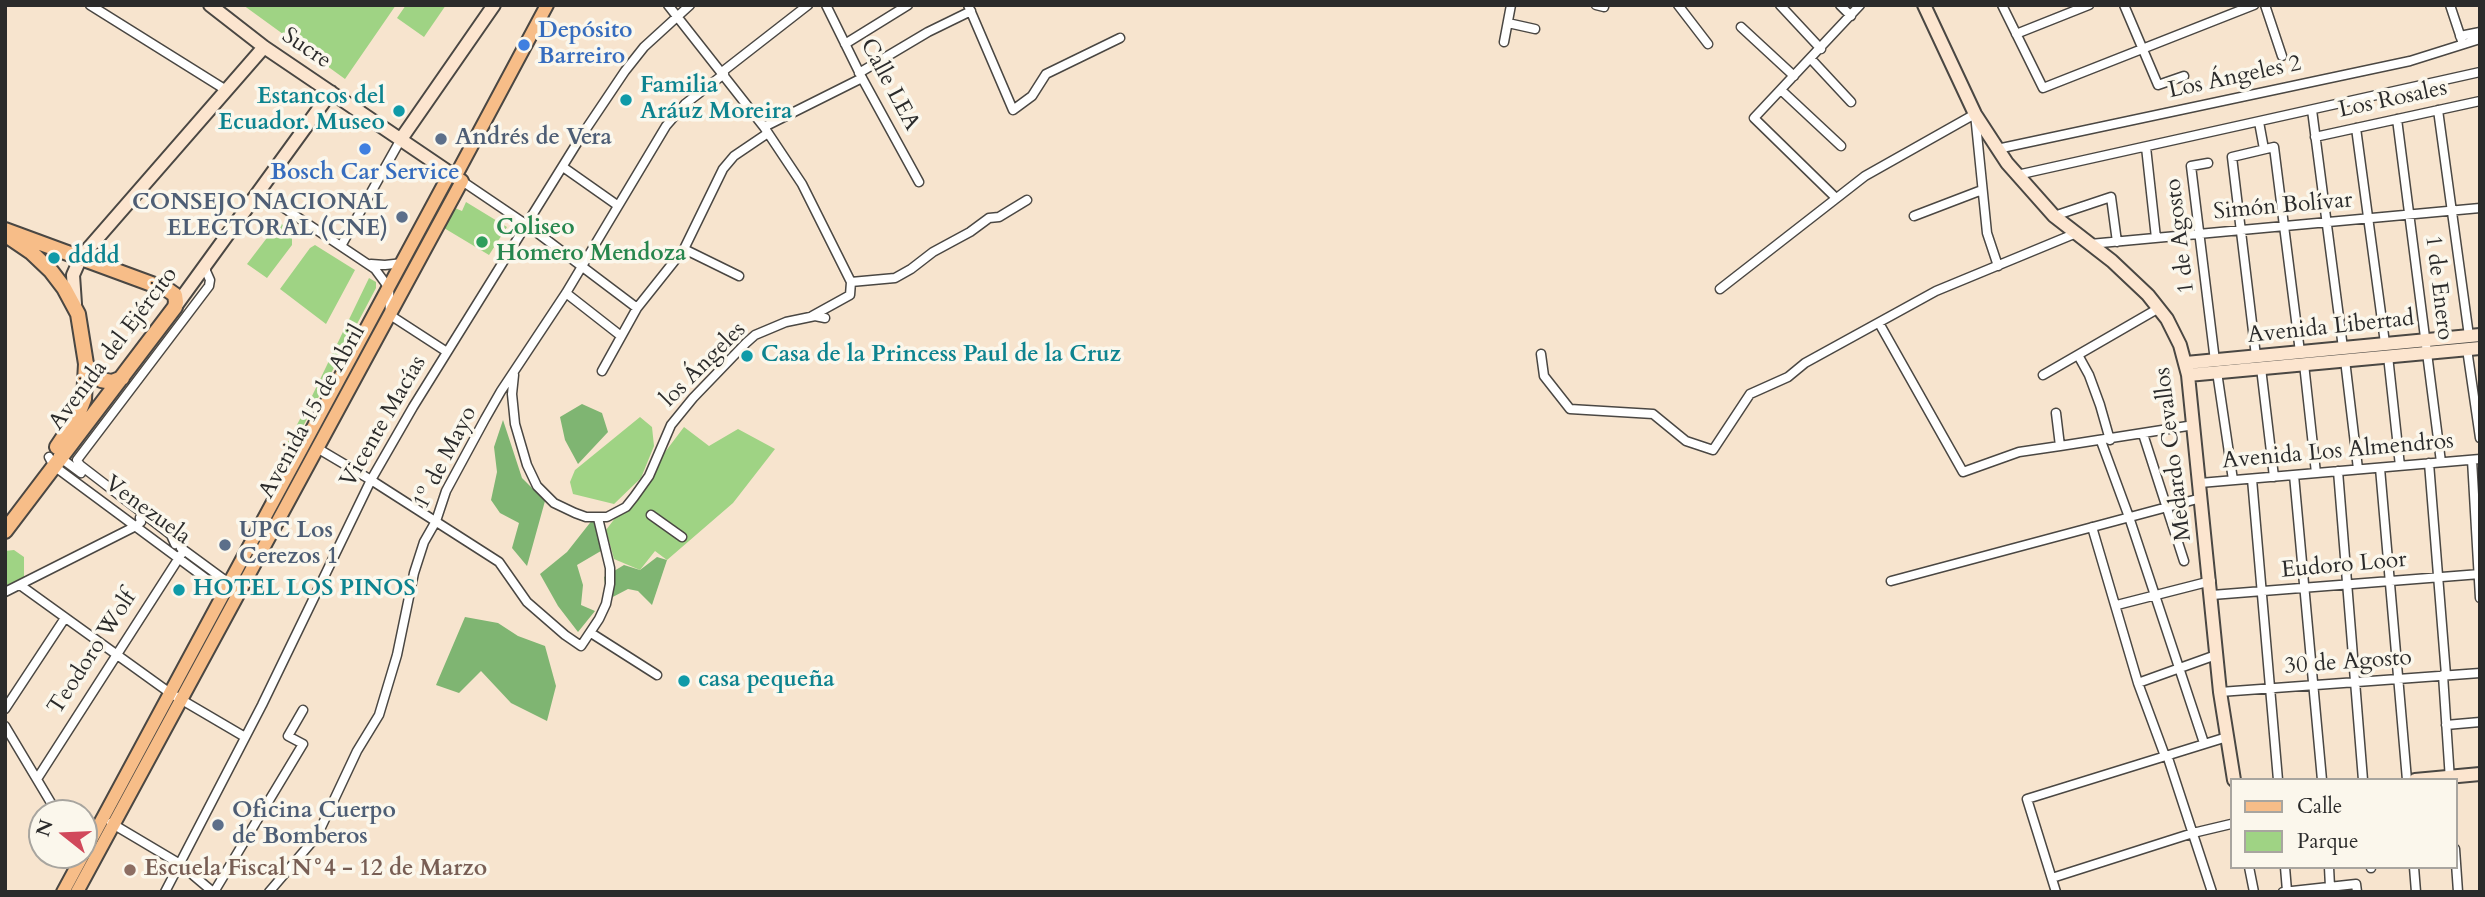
<!DOCTYPE html>
<html>
<head>
<meta charset="utf-8">
<style>
	body { margin:0 }
	#map { position:relative; width:2485px; height:897px; overflow:hidden; background:#f7e4ce; font-family:Cardo,serif }
	canvas { display:block }
	.frame { position:absolute; inset:0; border:7px solid #2b2b2b; pointer-events:none }
	.legend { position:absolute; left:2230px; top:778px; width:228px; height:91px; box-sizing:border-box; background:#fbf7ec; border:2px solid #a8a59f; margin:0; padding:9px 12px; list-style:none; font-size:21px; color:#2b2b2b }
	.legend li { display:flex; align-items:center; gap:14px; height:35px }
	.legend b { width:35px; border:2px solid #a8a59f }
	.north { position:absolute; left:28px; top:799px; width:70px; height:70px; box-sizing:border-box; background:#fbf7ec; border:2px solid #a8a59f; border-radius:50%; rotate:288deg; font-size:19px; font-weight:700; line-height:28px; text-align:center; color:#2b2b2b }
	.north::after { content:''; display:block; margin:auto; width:24px; height:32px; background:#d1495b; clip-path:polygon(50% 0,100% 100%,50% 72%,0 100%) }
</style>
</head>
<body>
<div id="map">
<canvas width="2485" height="897"></canvas>
<div class="frame"></div>
<ul class="legend">
<li><b style="height:9px;background:#f7bd88"></b>Calle</li>
<li><b style="height:19px;background:#9fd384"></b>Parque</li>
</ul>
<div class="north">N</div>
</div>
<script>
const g = document.querySelector('canvas').getContext('2d');
g.lineJoin = 'round';
function paint(path, color) { g.fillStyle = color; g.fill(path, 'evenodd'); }
const poly = rows => new Path2D(rows.map(r => 'M' + r).join(''));
function strokePath(path, color, width, dash) { g.strokeStyle = color; g.lineWidth = width; g.lineCap = dash ? 'butt' : 'round'; g.setLineDash(dash || []); g.stroke(path); }
function label(font, color, halo, rows, align = 'center') {
  g.font = font + ' Cardo,serif'; g.lineWidth = 7; g.setLineDash([]); g.textBaseline = 'middle'; g.strokeStyle = halo; g.fillStyle = color; for (const [text, x, y, turn = 0] of rows) {
    g.save(); g.translate(x, y); g.rotate((+turn || 0) * Math.PI / 180); g.textAlign = isNaN(turn) ? turn : align; if (halo) g.strokeText(text, 0, 0); g.fillText(text, 0, 0); g.restore();
  }
}
paint(poly([
	[243,5,396,5,345,79],
	[406,5,446,5,424,37,397,18],
	[466,202,507,227,489,255,444,228,455,208,462,211],
	[279,222,292,232,292,245,267,278,247,264],
	[315,245,355,270,326,324,280,289,310,248],
	[369,278,376,282,376,288,271,487,266,484,312,396],
	[640,417,652,427,654,446,641,478,614,504,573,494,570,482,575,470],
	[684,427,709,446,738,429,775,449,733,503,667,560,655,551,640,570,614,559,606,530],
	[14,550,24,557,24,577,5,586,5,551]
]), '#9fd384');
paint(poly([
	[582,404,602,413,608,432,578,464,565,440,560,417],
	[503,420,522,478,545,501,527,566,512,548,519,523,500,513,491,500,497,472,494,447],
	[593,519,606,548,577,565,583,585,581,605,595,611,578,632,558,606,540,574,567,552],
	[657,557,667,560,652,605,638,591,628,589,607,600,604,577,624,565,640,570],
	[465,617,498,623,518,636,545,646,556,686,547,721,511,703,481,671,459,693,436,685]
]), '#7fb572');
const street = poly([
	[90,5,226,90],
	[668,5,764,127,802,184,851,282,895,278,911,269,933,252,970,232,989,218,999,217,1027,200],
	[826,5,862,78,919,182],
	[968,5,1013,110,1032,96,1046,74,1120,38],
	[1596,5,1604,7],
	[1678,5,1708,44],
	[1780,5,1821,49],
	[1840,5,1851,16],
	[2002,5,2043,88,2254,5],
	[2124,5,2158,85,2184,76],
	[2265,5,2282,56],
	[2450,5,2463,44],
	[1508,23,1535,29],
	[1741,27,1794,76],
	[2016,34,2089,5],
	[2460,36,2480,32],
	[1504,42,1511,5],
	[845,44,908,5],
	[1811,59,1851,102],
	[722,72,808,5],
	[859,73,928,32,971,11],
	[1781,90,1841,146],
	[2312,110,2343,348],
	[2438,110,2469,336],
	[2397,119,2441,462],
	[2259,122,2264,149],
	[764,127,862,78],
	[2356,128,2385,343],
	[2315,137,2480,101],
	[2146,147,2156,238],
	[1997,149,2410,61,2480,39],
	[2208,163,2191,166,2215,361],
	[563,167,617,205],
	[2017,175,2480,72],
	[462,181,527,225,637,308],
	[260,192,375,269,389,288,390,315,447,352],
	[1836,198,1754,118,1860,5],
	[1914,216,1982,190],
	[2054,216,2111,197,2117,242],
	[2090,244,2480,208],
	[341,246,401,139],
	[684,249,739,276],
	[371,264,385,265,403,263],
	[1720,289,1865,176,1975,114,1987,233,1998,266],
	[566,293,621,336],
	[812,316,850,295,851,282],
	[1879,323,1963,472,2019,452,2060,446],
	[2467,349,2480,438],
	[1541,354,1544,376,1570,409,1653,414,1686,441,1713,450,1750,394,1788,377,1805,363,1936,291,2074,234],
	[2078,355,2089,375,2100,405,2110,440],
	[2256,356,2232,157,2274,147,2300,352],
	[2388,356,2400,466],
	[2345,360,2358,469],
	[2304,364,2316,473],
	[2261,368,2274,477],
	[602,371,637,308,684,249,723,169,734,156,768,133],
	[2217,372,2233,480],
	[514,375,512,394,515,424,527,465,537,486,554,503,575,513,586,517,607,517,626,507,634,497,649,476,671,425,693,398,746,343,755,335,786,322,815,316,825,318],
	[2043,375,2159,308],
	[2056,413,2060,446,2194,425],
	[2143,434,2184,561],
	[2101,441,2129,517,2204,743],
	[317,448,371,480,499,562,527,602,565,635,581,646,599,619,606,604,610,584,610,568,598,518],
	[58,456,81,473],
	[49,457,54,466,224,592],
	[2472,460,2480,598],
	[2429,463,2446,675],
	[2380,468,2407,780],
	[2338,471,2363,780],
	[2294,475,2322,780],
	[2252,479,2278,780],
	[2200,483,2480,459],
	[651,515,682,537],
	[2092,527,2138,683,2165,756],
	[175,544,171,535,80,465,77,460,209,286,210,280,206,271,206,265],
	[181,548,230,584],
	[1891,581,2201,498],
	[20,585,170,693,245,737],
	[5,592,136,526,141,522,140,518],
	[2212,595,2480,574],
	[2117,605,2211,581],
	[591,633,657,675],
	[2443,675,2450,780],
	[2138,683,2216,655],
	[2220,692,2480,673],
	[5,709,65,618],
	[2446,725,2480,722],
	[5,726,57,813],
	[2167,755,2212,892],
	[37,779,184,550],
	[111,823,180,864,213,892],
	[2455,849,2458,892],
	[2249,867,2254,892],
	[2285,867,2287,891],
	[2329,867,2330,887],
	[2371,867,2371,868],
	[2414,867,2416,892],
	[2052,878,2193,833,2231,824],
	[165,892,262,705,371,480,413,407,582,135,625,71,644,47,690,5],
	[214,892,303,744,288,736,303,710],
	[269,892,317,836,357,751,379,715,397,655,414,573,424,542,436,521,446,491,485,419,501,391,566,293,666,126,685,104,724,74],
	[2056,892,2027,799,2227,737],
	[2283,892,2356,884,2357,892]
]);
const secondary = poly([
	[210,5,264,47,450,173],
	[1924,5,1975,114,2007,163,2054,216,2112,261,2148,295,2167,319,2180,345,2188,375,2220,692,2234,780],
	[401,139,494,5],
	[75,304,73,275,81,257,264,47],
	[175,307,331,92],
	[2186,363,2480,335],
	[2188,375,2480,348],
	[2415,780,2480,774]
]);
const primary = poly([
	[455,177,547,5],
	[63,892,83,855],
	[77,892,462,181,450,173,84,853]
]);
const highway = poly([
	[5,230,168,290,175,295,176,302,175,307,5,531],
	[6,235,31,252,51,271,64,288,78,314,86,364,84,399,77,417,57,447],
	[86,364,92,373,101,380,112,382,122,378]
]);
strokePath(street, '#4a4743', 11);
strokePath(secondary, '#4a4743', 16);
strokePath(primary, '#4a4743', 16);
strokePath(highway, '#4a4743', 18);
strokePath(street, '#fff', 8);
strokePath(secondary, '#fce5cf', 12);
strokePath(primary, '#f7bd88', 12);
strokePath(highway, '#f7bd88', 14);
for (const [x, y, r, color] of [
	[524,45,7,"#3f7fe0"],
	[626,100,7,"#0f9aa8"],
	[399,111,7,"#0f9aa8"],
	[441,139,7,"#5c6f8a"],
	[365,149,7,"#3f7fe0"],
	[402,217,7,"#5c6f8a"],
	[482,242,7,"#2e9e5b"],
	[54,258,7,"#0f9aa8"],
	[747,356,7,"#0f9aa8"],
	[225,545,7,"#5c6f8a"],
	[179,590,7,"#0f9aa8"],
	[684,681,7,"#0f9aa8"],
	[218,825,7,"#5c6f8a"],
	[130,870,7,"#8d6e63"]
]) { const dot = new Path2D(); dot.arc(x, y, r, 0, 2 * Math.PI); g.fillStyle = color; g.fill(dot); strokePath(dot, '#fbf7ec', 2.5); }
label('bold 23px', '#366cbe', '#fbf7ec', [
	["Depósito",538,32],
	["Barreiro",538,58],
	["Bosch Car Service",365,174,"center"]
], 'left');
label('23px', '#2b2b2b', '#fbf7ec', [
	["Sucre",306,49,34],
	["Los Ángeles 2",2235,78,-12],
	["Calle LEA",889,85,62],
	["Los Rosales",2393,100,-12],
	["Simón Bolívar",2283,207,-5],
	["1 de Agosto",2181,236,-97],
	["1 de Enero",2438,288,83],
	["Avenida Libertad",2331,328,-6],
	["Avenida del Ejército",114,349,-53],
	["los Ángeles",704,365,-45],
	["Avenida 15 de Abril",313,412,-61],
	["Vicente Macías",384,422,-60],
	["Avenida Los Almendros",2338,452,-5],
	["Medardo Cevallos",2174,454,-97],
	["1º de Mayo",446,458,-63],
	["Venezuela",147,511,36],
	["Eudoro Loor",2344,566,-5],
	["Teodoro Wolf",93,653,-57],
	["30 de Agosto",2348,663,-4]
]);
label('bold 23px', '#0d838f', '#fbf7ec', [
	["Familia",640,87],
	["Aráuz Moreira",640,113],
	["Estancos del",385,98,"right"],
	["Ecuador. Museo",385,124,"right"],
	["dddd",68,258],
	["Casa de la Princess Paul de la Cruz",761,356],
	["HOTEL LOS PINOS",193,590],
	["casa pequeña",698,681]
], 'left');
label('bold 23px', '#4e5e75', '#fbf7ec', [
	["Andrés de Vera",455,139],
	["CONSEJO NACIONAL",388,204,"right"],
	["ELECTORAL (CNE)",388,230,"right"],
	["UPC Los",239,532],
	["Cerezos 1",239,558],
	["Oficina Cuerpo",232,812],
	["de Bomberos",232,838]
], 'left');
label('bold 23px', '#27864d', '#fbf7ec', [
	["Coliseo",496,229],
	["Homero Mendoza",496,255]
], 'left');
label('bold 23px', '#785e54', '#fbf7ec', [
	["Escuela Fiscal N°4 - 12 de Marzo",144,870]
], 'left');
</script>
</body>
</html>
